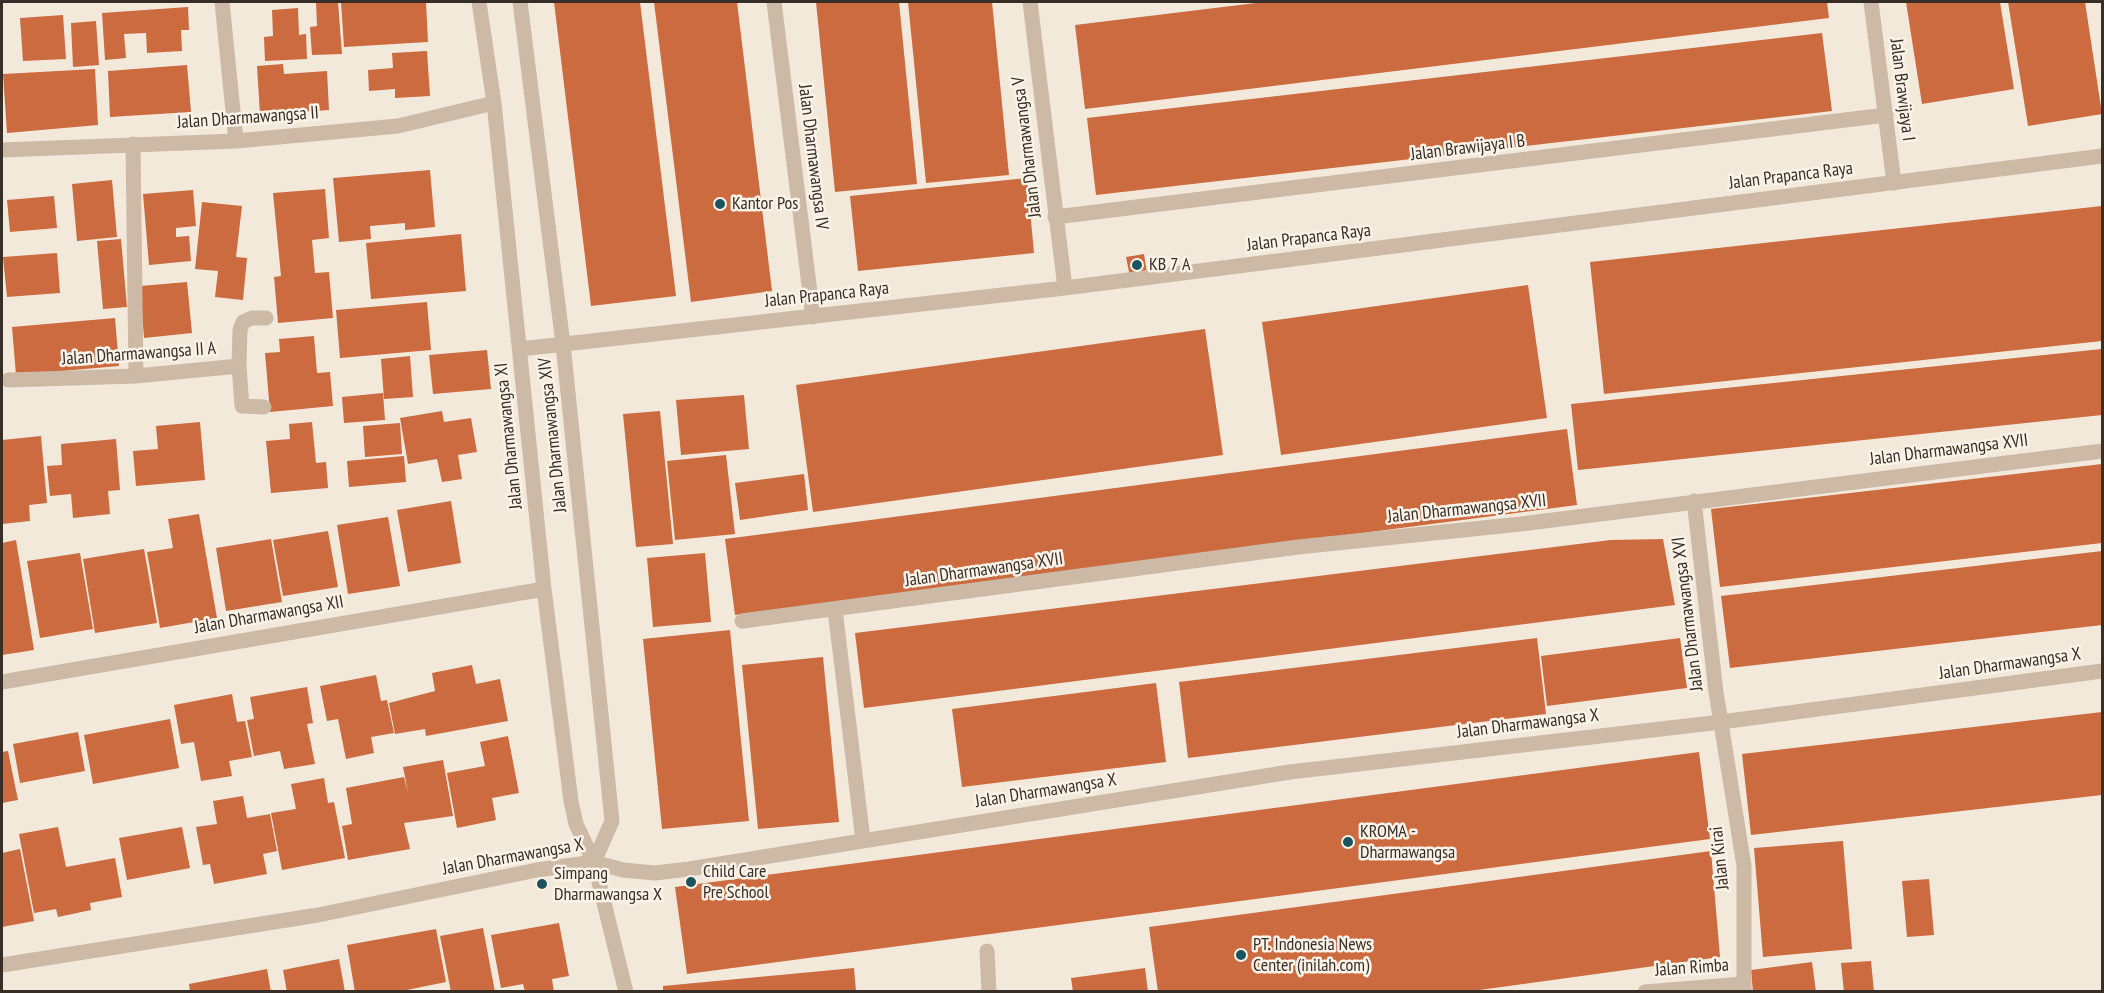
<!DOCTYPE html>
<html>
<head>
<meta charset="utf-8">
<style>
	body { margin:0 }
	#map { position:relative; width:2104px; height:993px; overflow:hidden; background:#f3e9db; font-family:"PT Sans Narrow",sans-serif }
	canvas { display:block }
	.frame { position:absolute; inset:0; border:3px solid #382e28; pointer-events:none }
</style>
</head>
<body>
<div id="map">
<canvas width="2104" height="993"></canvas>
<div class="frame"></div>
</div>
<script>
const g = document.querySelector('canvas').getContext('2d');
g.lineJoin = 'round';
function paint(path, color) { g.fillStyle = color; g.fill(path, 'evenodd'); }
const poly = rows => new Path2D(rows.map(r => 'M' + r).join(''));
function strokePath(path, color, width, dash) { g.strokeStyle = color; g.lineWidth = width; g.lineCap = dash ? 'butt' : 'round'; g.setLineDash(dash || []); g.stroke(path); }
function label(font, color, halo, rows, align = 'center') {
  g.font = font + ' "PT Sans Narrow",sans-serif'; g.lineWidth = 5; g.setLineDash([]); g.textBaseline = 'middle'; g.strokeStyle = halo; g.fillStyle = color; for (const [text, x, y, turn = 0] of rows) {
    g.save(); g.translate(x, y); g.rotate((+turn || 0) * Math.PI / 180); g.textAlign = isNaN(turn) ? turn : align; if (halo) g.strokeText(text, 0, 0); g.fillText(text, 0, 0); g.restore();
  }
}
paint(poly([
	[316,2,338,2,342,54,312,55,310,27,317,26],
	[341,2,426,2,428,42,344,47],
	[554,2,640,2,676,296,591,306],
	[654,2,737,2,772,291,691,302],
	[816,2,899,2,917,184,835,192],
	[908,2,992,2,1009,175,926,183],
	[1264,2,1827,2,1829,18,1085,109,1075,25],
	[1906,2,2000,2,2014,89,1922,104],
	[2008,2,2085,2,2102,114,2028,126],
	[188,7,189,30,181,30,182,51,147,53,146,33,124,34,126,58,105,60,102,13],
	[298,8,299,35,306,34,307,59,265,61,264,37,273,36,272,10],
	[63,15,66,59,23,61,20,18],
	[96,21,99,65,73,67,71,23],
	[1822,33,1832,111,1096,195,1087,118],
	[427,51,430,96,395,98,395,89,369,91,368,70,393,68,392,53],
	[283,64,284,74,327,71,329,110,260,115,257,66],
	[187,65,191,112,110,117,108,71],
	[95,69,98,125,7,133,3,74],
	[430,170,435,227,405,230,405,223,370,226,371,239,339,242,333,178],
	[1027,178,1034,253,858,271,850,196],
	[112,180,117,237,77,241,72,184],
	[325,189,329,238,312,240,315,273,329,272,333,318,278,323,274,277,281,276,273,193],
	[193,190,196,226,176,228,176,237,189,236,191,261,149,265,143,194],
	[54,196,57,228,10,232,7,200],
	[202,202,242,206,236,257,247,258,243,300,215,297,218,271,195,269],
	[2102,206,2102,341,1604,394,1590,262],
	[461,234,466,291,371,299,366,243],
	[121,239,127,307,103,309,97,241],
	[57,253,60,293,7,297,3,257],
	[1144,254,1147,273,1130,277,1126,257],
	[187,282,192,333,144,338,140,286],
	[1528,285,1547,418,1281,455,1262,322],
	[427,302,431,350,340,358,336,310],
	[115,318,119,366,16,375,12,327],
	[1205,329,1223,455,813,512,796,385],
	[314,336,317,373,330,372,333,406,270,412,265,353,280,352,279,339],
	[2102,349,2102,415,1578,470,1571,404],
	[487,350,491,389,433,394,429,355],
	[410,356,413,397,384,399,381,359],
	[383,393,385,420,344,423,342,397],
	[744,395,749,449,681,455,676,400],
	[442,411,444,422,471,418,477,452,458,455,462,479,442,482,437,459,408,464,400,418],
	[660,411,673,544,636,547,623,414],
	[200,422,205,480,136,486,133,451,158,449,156,426],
	[312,422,316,463,326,462,328,488,271,493,266,441,290,439,289,424],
	[400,423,402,454,365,457,363,426],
	[1567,429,1577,505,735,615,725,539],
	[41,436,47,503,29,505,30,521,2,524,2,440],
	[116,439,120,490,108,491,110,514,73,518,71,494,50,496,47,466,62,465,61,444],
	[726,455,735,534,675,540,667,461],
	[404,456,406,482,349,487,347,461],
	[2102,464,2102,543,1720,587,1711,509],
	[804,474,808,510,740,520,735,483],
	[451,501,461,563,408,572,397,510],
	[199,514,217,618,160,628,147,552,173,548,168,519],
	[388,517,400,586,348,594,337,525],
	[328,531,338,587,283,596,273,540],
	[271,539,282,602,226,611,216,548],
	[1663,539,1675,605,864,708,855,633,1611,540],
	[16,540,34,650,2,655,2,543],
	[144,549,157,623,95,633,83,559],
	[2102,551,2102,625,1730,668,1721,596],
	[80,553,93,629,40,638,27,561],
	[705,553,711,622,653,627,647,558],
	[730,630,749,821,662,829,643,639],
	[1537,638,1546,714,1188,758,1179,682],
	[1680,638,1687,688,1547,706,1541,656],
	[823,657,839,822,758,829,742,665],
	[472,665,476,684,500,679,508,721,426,736,425,729,395,734,389,703,435,691,432,673],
	[376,675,381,701,387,700,394,733,371,737,374,753,346,759,338,719,327,721,320,686],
	[1156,683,1166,762,962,787,952,709],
	[307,687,313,723,307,724,315,764,284,769,280,751,254,756,247,720,254,719,250,697],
	[232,694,237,722,245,721,252,757,229,761,232,776,201,781,194,742,181,744,174,705],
	[2102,712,2102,795,1751,835,1742,754],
	[170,719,179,768,93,784,84,735],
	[78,732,85,771,20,783,13,744],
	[508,736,519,793,492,798,496,820,457,828,447,773,485,766,480,742],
	[8,751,18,800,2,803,2,752],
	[1699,752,1710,839,687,974,675,887],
	[443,760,453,816,404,823,410,849,348,860,342,826,352,824,346,788,404,777,408,792,403,767],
	[324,778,328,803,334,802,345,858,282,870,271,813,296,809,291,784],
	[243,796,247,818,270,814,277,851,263,854,267,874,214,884,210,864,203,865,196,827,217,824,213,801],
	[58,827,66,867,115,858,122,897,90,903,91,910,58,917,56,909,34,913,19,834],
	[182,827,190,868,127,880,119,838],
	[1843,841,1852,949,1763,957,1754,848],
	[20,849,34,921,2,927,2,853],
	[1711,851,1720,957,1465,992,1158,992,1149,927],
	[1929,879,1934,935,1907,937,1902,881],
	[559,923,569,976,552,979,554,992,525,992,523,984,501,988,491,935],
	[483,928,495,992,451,992,440,936],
	[436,929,446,982,397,992,355,992,347,945],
	[339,959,345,992,287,992,283,970],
	[1871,961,1874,992,1844,992,1841,963],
	[1812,962,1816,992,1753,992,1751,970],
	[854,968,856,992,663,992,663,986],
	[1145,968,1148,992,1073,992,1071,978],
	[267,969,271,992,190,992,189,984]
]), '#cc6a40');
strokePath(poly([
	[222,2,236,141],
	[479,2,494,103,544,589,571,801,576,824,594,862,626,992],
	[520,2,563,344,612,821,594,862],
	[774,2,813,317],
	[1030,2,1065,288],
	[1871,2,1894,183],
	[133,144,136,376],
	[2,150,236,141,398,126,494,103],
	[1055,217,1886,115],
	[520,349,1065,288,2102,156],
	[239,366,242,406,264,407],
	[8,380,136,376,239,366,240,330,243,322,252,318,266,318],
	[1694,501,1716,692,1744,866,1744,992],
	[835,610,863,840],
	[742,621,1298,547,1521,524,2102,451],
	[2,682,544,589],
	[987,951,989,992],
	[2,965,318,915,537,870,594,862,623,870,655,873,689,869,1290,772,1721,722,2102,671],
	[1645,992,1743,984]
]), '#ccbaa6', 15);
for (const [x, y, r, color] of [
	[720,204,6,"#1b545c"],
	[1137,265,6,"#1b545c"],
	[1348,842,6,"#1b545c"],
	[691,882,6,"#1b545c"],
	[542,884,6,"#1b545c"],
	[1241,955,6,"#1b545c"]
]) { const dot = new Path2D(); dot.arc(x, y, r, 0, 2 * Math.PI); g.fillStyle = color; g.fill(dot); strokePath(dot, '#fbf3e8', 2); }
label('18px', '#382e28', '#fbf3e8', [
	["Jalan Brawijaya I",1902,90,83],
	["Jalan Dharmawangsa II",248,118,-4],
	["Jalan Dharmawangsa V",1027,147,-97],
	["Jalan Brawijaya I B",1468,148,-7],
	["Jalan Dharmawangsa IV",813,157,83],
	["Jalan Prapanca Raya",1791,176,-7],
	["Jalan Prapanca Raya",1309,238,-7],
	["Jalan Prapanca Raya",827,295,-6],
	["Jalan Dharmawangsa II A",139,354,-4],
	["Jalan Dharmawangsa XIV",553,435,-96],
	["Jalan Dharmawangsa XI",509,436,-96],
	["Jalan Dharmawangsa XVII",1949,450,-7],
	["Jalan Dharmawangsa XVII",1467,509,-6],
	["Jalan Dharmawangsa XVII",984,570,-8],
	["Jalan Dharmawangsa XVI",1688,614,-97],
	["Jalan Dharmawangsa XII",269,615,-10],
	["Jalan Dharmawangsa X",2010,664,-8],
	["Jalan Dharmawangsa X",1528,724,-7],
	["Jalan Dharmawangsa X",1046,791,-9],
	["Jalan Dharmawangsa X",513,857,-10],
	["Jalan Kirai",1720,858,-96],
	["Jalan Rimba",1692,968,-4]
]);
label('18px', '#382e28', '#fbf3e8', [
	["Kantor Pos",732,204],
	["KB 7 A",1149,265],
	["KROMA -",1360,832],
	["Dharmawangsa",1360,853],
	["Child Care",703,872],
	["Pre School",703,893],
	["Simpang",554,874],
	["Dharmawangsa X",554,895],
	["PT. Indonesia News",1253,945],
	["Center (inilah.com)",1253,966]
], 'left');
</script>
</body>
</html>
